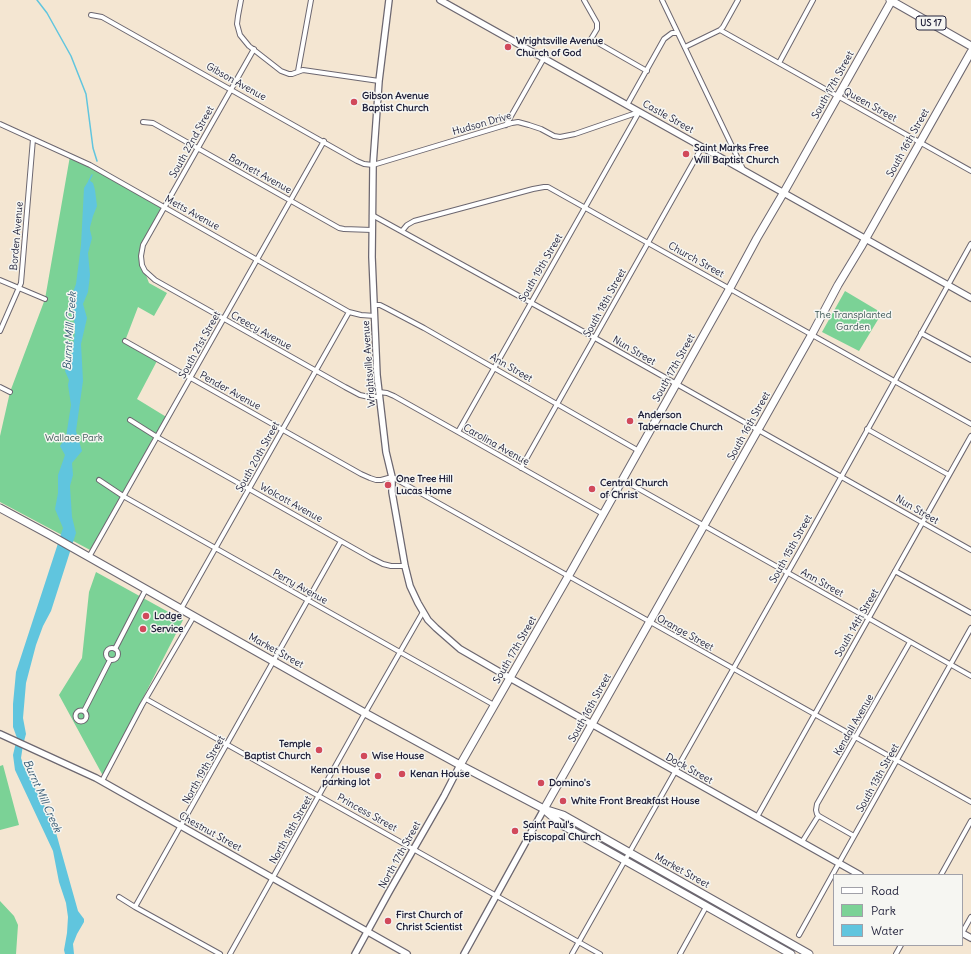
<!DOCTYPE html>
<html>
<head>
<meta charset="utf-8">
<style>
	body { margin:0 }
	#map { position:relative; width:971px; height:954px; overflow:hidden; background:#f4e6d2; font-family:Delius,sans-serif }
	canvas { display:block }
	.legend { position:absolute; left:833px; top:874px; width:130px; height:72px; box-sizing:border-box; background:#f6f6f2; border:1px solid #a1a1a9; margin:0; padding:5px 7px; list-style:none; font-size:12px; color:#22223b }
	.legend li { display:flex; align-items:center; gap:8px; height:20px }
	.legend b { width:20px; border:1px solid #a1a1a9 }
</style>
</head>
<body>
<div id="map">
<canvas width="971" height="954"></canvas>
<ul class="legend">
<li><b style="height:5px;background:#fff"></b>Road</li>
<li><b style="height:11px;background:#7bd296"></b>Park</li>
<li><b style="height:11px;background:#60c5de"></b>Water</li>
</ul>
</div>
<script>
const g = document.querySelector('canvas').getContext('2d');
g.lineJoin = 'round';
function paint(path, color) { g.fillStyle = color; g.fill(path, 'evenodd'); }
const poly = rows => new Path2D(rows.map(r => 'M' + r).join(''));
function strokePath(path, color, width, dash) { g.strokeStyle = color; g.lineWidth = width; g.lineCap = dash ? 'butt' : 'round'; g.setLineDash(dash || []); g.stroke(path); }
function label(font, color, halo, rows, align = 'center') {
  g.font = font + ' Delius,sans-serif'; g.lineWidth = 3; g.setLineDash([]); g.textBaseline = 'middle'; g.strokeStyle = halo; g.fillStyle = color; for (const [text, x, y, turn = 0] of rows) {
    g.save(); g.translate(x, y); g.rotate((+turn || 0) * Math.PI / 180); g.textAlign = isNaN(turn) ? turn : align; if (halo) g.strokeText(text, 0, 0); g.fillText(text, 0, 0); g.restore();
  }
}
paint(poly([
	[70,156,165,207,143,245,141,262,149,283,167,293,154,316,138,307,125,341,158,359,137,399,168,418,92,551,0,502,0,436,10,392,45,299],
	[845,291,882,313,859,351,822,332],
	[96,572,183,620,104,774,102,774,59,695,82,658,89,592],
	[3,765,19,825,0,830,0,766],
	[0,901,14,916,18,925,16,954,0,954]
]), '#7bd296');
paint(poly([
	[89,180,93,183,95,190,97,206,93,216,90,227,90,230,92,238,88,253,90,275,88,292,83,304,87,318,81,344,83,381,76,431,82,451,72,463,73,475,70,486,72,517,76,533,51,611,43,626,36,645,26,683,23,718,26,734,23,745,21,758,24,767,53,822,78,911,84,919,84,922,77,934,73,944,74,954,65,954,64,950,67,933,68,917,66,903,59,882,53,851,15,770,13,755,17,738,13,727,13,704,16,672,63,528,55,509,58,493,58,475,65,455,60,446,66,437,71,405,68,385,69,380,65,371,68,359,72,353,75,332,72,295,76,284,81,245,84,188]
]), '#60c5de');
strokePath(poly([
	[37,0,47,13,71,56,86,94,93,148,97,161],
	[89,181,92,175]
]), '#60c5de', 1.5);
const minor = poly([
	[241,0,238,16,237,24,240,35,249,46,281,71,289,74,292,74,303,70,379,81],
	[584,0,597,23,597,29,591,39,647,71],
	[662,0,743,169],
	[91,15,102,17,357,161,364,164,373,165,512,123,518,122,529,125,541,129,554,136,560,137,575,134,639,112],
	[720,30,971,171],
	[685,47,720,30,723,27,738,0],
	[254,49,143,245,141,256,142,265,145,271,155,280,345,387,360,395,369,397,380,397],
	[779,63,813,0],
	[298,71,311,0],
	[627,105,664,39,672,33,677,33],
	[143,122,153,123,339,228,344,229,372,230],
	[0,124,90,165,349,312,361,315,375,316],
	[506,125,544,58],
	[372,215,595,338,971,550],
	[402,231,407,225,414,221,533,189,544,187,548,187,971,424],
	[0,280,45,299],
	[374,305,380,305,386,308,424,328,639,451],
	[0,331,21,283,33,139],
	[921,333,971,360],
	[125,341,361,474,370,478,376,480,381,480,392,477,971,802],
	[0,387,10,392],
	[379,392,387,393,394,396,458,432,603,514],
	[130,420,157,437,371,558,383,564,391,566,405,566],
	[867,429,949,475],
	[458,432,639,112],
	[521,468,702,147],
	[99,480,123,496,494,705],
	[623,480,971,676],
	[89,557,324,141],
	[895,571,971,613],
	[181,609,349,312],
	'106 654a6 6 0 1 1 12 0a6 6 0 1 1-12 0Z',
	[115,649,146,589],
	[146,699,600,954],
	'75.5 716a5.5 5.5 0 1 1 11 0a5.5 5.5 0 1 1-11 0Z',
	[84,711,110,660],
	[102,781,142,705,194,616],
	[757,817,971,436],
	[854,836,819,816,817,814,816,810,817,804,910,642],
	[802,842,817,818,819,816],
	[941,875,971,821],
	[119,897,135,907,220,954],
	[135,907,341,541],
	[962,933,971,917],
	[799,935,839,863,971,628],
	[230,954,365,713,423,612],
	[572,954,805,542,971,244],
	[680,954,706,907],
	[896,954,901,945]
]);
const tertiary = poly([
	[389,0,379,81,373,165,372,257,377,375,386,452,392,477,392,492,405,566,410,586,418,603,428,620,436,628,460,649,510,678,860,875],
	[440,0,971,298],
	[0,734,96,778,407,954],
	[962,933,971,938],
	[355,954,389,892,444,796,460,765],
	[464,954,544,809]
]);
const primary = poly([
	[890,0,971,46],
	[0,508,50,535,365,713,460,765,544,809,563,815,809,954],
	[460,765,573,568,730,288,757,238,784,192,892,0],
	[544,809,812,334,838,285,861,247,971,52],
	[546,811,562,825,791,954]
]);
strokePath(minor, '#6c6770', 6);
strokePath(tertiary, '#6c6770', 8);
strokePath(primary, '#6c6770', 9);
strokePath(minor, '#fff', 4);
strokePath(tertiary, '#fff', 5.5);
strokePath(primary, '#fff', 7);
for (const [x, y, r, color] of [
	[508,47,4,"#d1495b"],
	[354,102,4,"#d1495b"],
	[686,154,4,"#d1495b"],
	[630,421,4,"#d1495b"],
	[388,485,4,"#d1495b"],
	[592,489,4,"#d1495b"],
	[146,616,4,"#d1495b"],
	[143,629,4,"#d1495b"],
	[319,750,4,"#d1495b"],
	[364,756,4,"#d1495b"],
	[402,774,4,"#d1495b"],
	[378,776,4,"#d1495b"],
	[541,783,4,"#d1495b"],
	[563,801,4,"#d1495b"],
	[515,831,4,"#d1495b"],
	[388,921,4,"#d1495b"]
]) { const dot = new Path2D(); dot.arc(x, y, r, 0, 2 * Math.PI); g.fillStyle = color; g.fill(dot); strokePath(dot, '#f6f6f2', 1.5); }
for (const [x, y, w] of [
	[931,23,30]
]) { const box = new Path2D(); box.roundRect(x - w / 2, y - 7, w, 14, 3); g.fillStyle = '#f6f6f2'; g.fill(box); strokePath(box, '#22223b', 1); }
label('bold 9px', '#22223b', null, [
	["US 17",931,23]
]);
label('bold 10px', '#22223b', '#f6f6f2', [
	["Wrightsville Avenue",516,41],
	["Church of God",516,53],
	["Gibson Avenue",362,96],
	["Baptist Church",362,108],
	["Saint Marks Free",694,148],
	["Will Baptist Church",694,160],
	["Anderson",638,415],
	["Tabernacle Church",638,427],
	["One Tree Hill",396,479],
	["Lucas Home",396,491],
	["Central Church",600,483],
	["of Christ",600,495],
	["Lodge",154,616],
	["Service",151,629],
	["Temple",311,744,"right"],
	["Baptist Church",311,756,"right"],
	["Wise House",372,756],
	["Kenan House",370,770,"right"],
	["parking lot",370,782,"right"],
	["Kenan House",410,774],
	["Domino's",549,783],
	["White Front Breakfast House",571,801],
	["Saint Paul's",523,825],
	["Episcopal Church",523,837],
	["First Church of",396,915],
	["Christ Scientist",396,927]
], 'left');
label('10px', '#22223b', '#f6f6f2', [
	["Gibson Avenue",236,82,29],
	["South 17th Street",833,85,-61],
	["Queen Street",870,105,29],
	["Castle Street",668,117,29],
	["Hudson Drive",482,124,-16],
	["South 22nd Street",192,142,-61],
	["South 16th Street",908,143,-61],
	["Barnett Avenue",260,174,29],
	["Metts Avenue",192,213,29],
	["Borden Avenue",17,236,-85],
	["Church Street",696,260,29],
	["South 19th Street",541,268,-60],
	["South 18th Street",605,303,-61],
	["Creecy Avenue",261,331,29],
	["South 21st Street",200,345,-61],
	["Nun Street",634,351,30],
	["Wrightsville Avenue",369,364,-94],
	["Ann Street",511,368,30],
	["South 17th Street",674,368,-61],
	["Pender Avenue",230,391,29],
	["South 16th Street",749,426,-61],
	["Carolina Avenue",496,445,29],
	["South 20th Street",258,457,-61],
	["Wolcott Avenue",291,503,29],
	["Nun Street",917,510,30],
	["South 15th Street",791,549,-61],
	["Ann Street",822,583,29],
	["Perry Avenue",300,587,29],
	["South 14th Street",857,623,-60],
	["Orange Street",685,633,29],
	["South 17th Street",515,650,-60],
	["Market Street",276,651,29],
	["South 16th Street",590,708,-61],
	["Kendall Avenue",854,725,-60],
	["Dock Street",689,769,29],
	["North 19th Street",204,770,-61],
	["South 13th Street",878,778,-61],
	["Princess Street",367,813,29],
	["North 18th Street",291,830,-61],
	["Chestnut Street",210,832,29],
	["North 17th Street",400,855,-61],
	["Market Street",682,871,29]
]);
label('10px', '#3d5756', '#f6f6f2', [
	["The Transplanted",853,315],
	["Garden",853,327],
	["Wallace Park",74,438]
]);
label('italic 11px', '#385b74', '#f6f6f2', [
	["Burnt Mill Creek",70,331,-86],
	["Burnt Mill Creek",42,796,66]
]);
</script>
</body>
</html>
